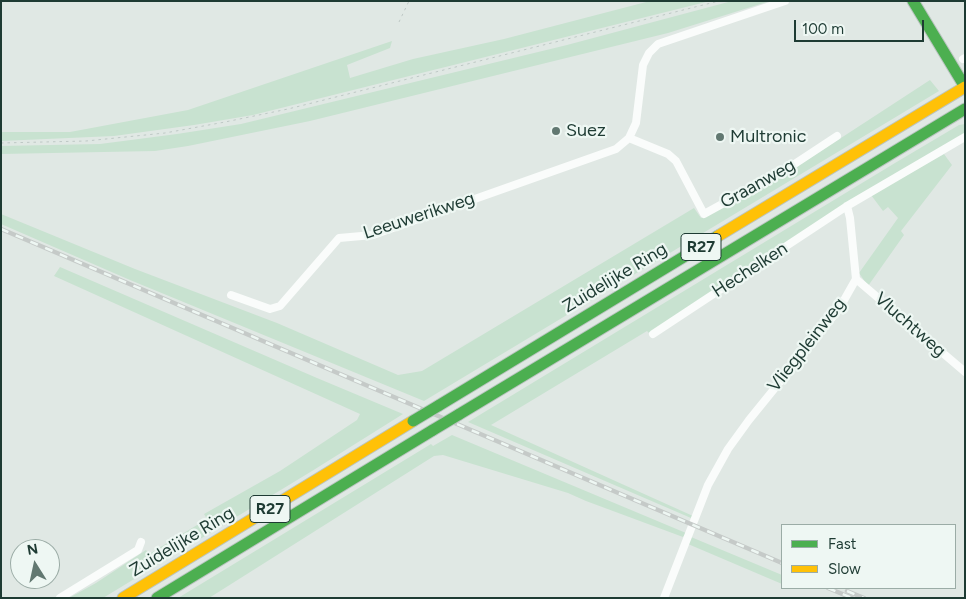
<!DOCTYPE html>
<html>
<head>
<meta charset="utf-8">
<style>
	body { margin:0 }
	#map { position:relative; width:966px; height:599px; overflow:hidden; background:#e0e8e4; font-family:Figtree,sans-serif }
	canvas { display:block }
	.frame { position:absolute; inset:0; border:2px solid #1e3b33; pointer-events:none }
	.legend { position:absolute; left:781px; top:524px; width:175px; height:65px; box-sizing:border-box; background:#eef7f3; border:1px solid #9baca6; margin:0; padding:6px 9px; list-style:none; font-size:15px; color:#1e3b33 }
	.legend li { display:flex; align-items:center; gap:10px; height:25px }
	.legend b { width:25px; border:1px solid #9baca6 }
	.north { position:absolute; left:10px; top:539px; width:50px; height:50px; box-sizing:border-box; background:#eef7f3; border:1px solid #9baca6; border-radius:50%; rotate:350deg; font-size:14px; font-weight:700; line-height:20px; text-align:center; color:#1e3b33 }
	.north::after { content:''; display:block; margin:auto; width:18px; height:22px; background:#627871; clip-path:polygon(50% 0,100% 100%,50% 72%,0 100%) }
	.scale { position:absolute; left:794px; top:20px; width:130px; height:22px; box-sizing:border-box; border:2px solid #1e3b33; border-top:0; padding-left:6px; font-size:15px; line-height:18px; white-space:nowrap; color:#1e3b33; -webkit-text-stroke:4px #eef7f3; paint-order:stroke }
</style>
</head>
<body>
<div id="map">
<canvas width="966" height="599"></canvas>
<div class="frame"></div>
<ul class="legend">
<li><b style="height:6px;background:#4caf50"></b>Fast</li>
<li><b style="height:6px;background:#ffc107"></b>Slow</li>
</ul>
<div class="north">N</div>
<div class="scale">100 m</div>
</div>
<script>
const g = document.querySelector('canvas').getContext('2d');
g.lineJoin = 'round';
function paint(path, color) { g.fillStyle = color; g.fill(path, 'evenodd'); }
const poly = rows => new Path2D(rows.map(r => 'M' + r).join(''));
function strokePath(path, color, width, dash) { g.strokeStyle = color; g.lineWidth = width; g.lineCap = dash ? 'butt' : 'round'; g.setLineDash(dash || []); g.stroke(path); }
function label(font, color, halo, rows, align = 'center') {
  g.font = font + ' Figtree,sans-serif'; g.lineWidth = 4.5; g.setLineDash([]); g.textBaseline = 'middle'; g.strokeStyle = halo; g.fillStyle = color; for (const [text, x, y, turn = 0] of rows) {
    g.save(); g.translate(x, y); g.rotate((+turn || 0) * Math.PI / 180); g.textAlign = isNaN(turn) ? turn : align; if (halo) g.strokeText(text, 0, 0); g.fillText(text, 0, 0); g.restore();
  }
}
paint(poly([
	[650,1,710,1,253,115,194,125,114,136,1,141,1,132,70,132,188,110,392,41,390,48,347,65,350,78,413,59,504,39],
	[732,1,770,1,668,33,310,121,188,146,155,151,1,154,1,146,100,144,177,134,241,124,567,45],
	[930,80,939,91,424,401,130,280,1,224,1,214,135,269,277,323,398,375,422,371,694,208,701,218,798,166],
	[965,124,965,134,874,187,649,333,647,331,491,425,693,516,691,518,468,422,895,163,959,125],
	[944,154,952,165,901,231,904,235,868,286,859,273,898,218,888,207,883,211,871,195],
	[60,267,317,378,403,414,312,471,103,598,69,598,96,583,146,550,149,554,207,519,204,514,280,471,357,420,360,414,54,276],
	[452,435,686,533,683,537,586,501,568,493,443,455,434,456,209,598,178,598,431,444,433,446],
	[691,537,782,575,782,584,688,544]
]), '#c8e2d0');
const fast = poly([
	[913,1,965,87],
	[438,406,718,236],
	[458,415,965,109],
	[157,598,433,430]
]);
const slow = poly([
	[718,236,965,87],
	[123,598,413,421]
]);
strokePath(fast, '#bac4c0', 13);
strokePath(slow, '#bac4c0', 13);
strokePath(poly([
	[399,22,409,1],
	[1,143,86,141,165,133,225,122,288,109,719,1]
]), '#bec8c5', 1, [2.5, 4]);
strokePath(poly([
	[963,59,965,58],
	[629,138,668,154,676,161,704,214,793,165,837,136],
	[856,279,965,372],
	[231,295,270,309,280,306,339,238,373,235,616,149,629,138,636,123,643,65,649,53,658,44,785,1],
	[653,334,847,206,965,137],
	[60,598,138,550,141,542],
	[664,598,708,485,728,449,749,420,839,309,856,279,850,218,847,206]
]), '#fafcfb', 8);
strokePath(fast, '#4caf50', 11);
strokePath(slow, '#ffc107', 11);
const rail = poly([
	[1,229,782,563],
	[828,588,852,598],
	[847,591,864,598]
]);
strokePath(rail, '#c5cac8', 4.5);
strokePath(rail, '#eef7f3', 2.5, [8]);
const fastBridge = poly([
	[413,421,438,406],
	[433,430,458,415]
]);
strokePath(fastBridge, '#bac5c1', 13, []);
strokePath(fastBridge, '#4caf50', 11);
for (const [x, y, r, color] of [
	[556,131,5,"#627871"],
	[720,137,5,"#627871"]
]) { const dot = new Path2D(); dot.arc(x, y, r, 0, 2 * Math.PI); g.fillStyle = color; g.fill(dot); strokePath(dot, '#eef7f3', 2); }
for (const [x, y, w] of [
	[701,247,40],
	[270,509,40]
]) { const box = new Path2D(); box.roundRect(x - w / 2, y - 13.5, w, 27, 4); g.fillStyle = '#eef7f3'; g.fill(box); strokePath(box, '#1e3b33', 1); }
label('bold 16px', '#1e3b33', null, [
	["R27",701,247],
	["R27",270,509]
]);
label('18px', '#1e3b33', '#eef7f3', [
	["Suez",566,131],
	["Multronic",730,137]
], 'left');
label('18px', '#1e3b33', '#eef7f3', [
	["Graanweg",758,184,-29],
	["Leeuwerikweg",419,216,-18],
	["Hechelken",750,270,-33],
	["Zuidelijke Ring",615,278,-31],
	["Vluchtweg",910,325,41],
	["Vliegpleinweg",807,345,-52],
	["Zuidelijke Ring",182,542,-31]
]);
</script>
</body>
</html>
